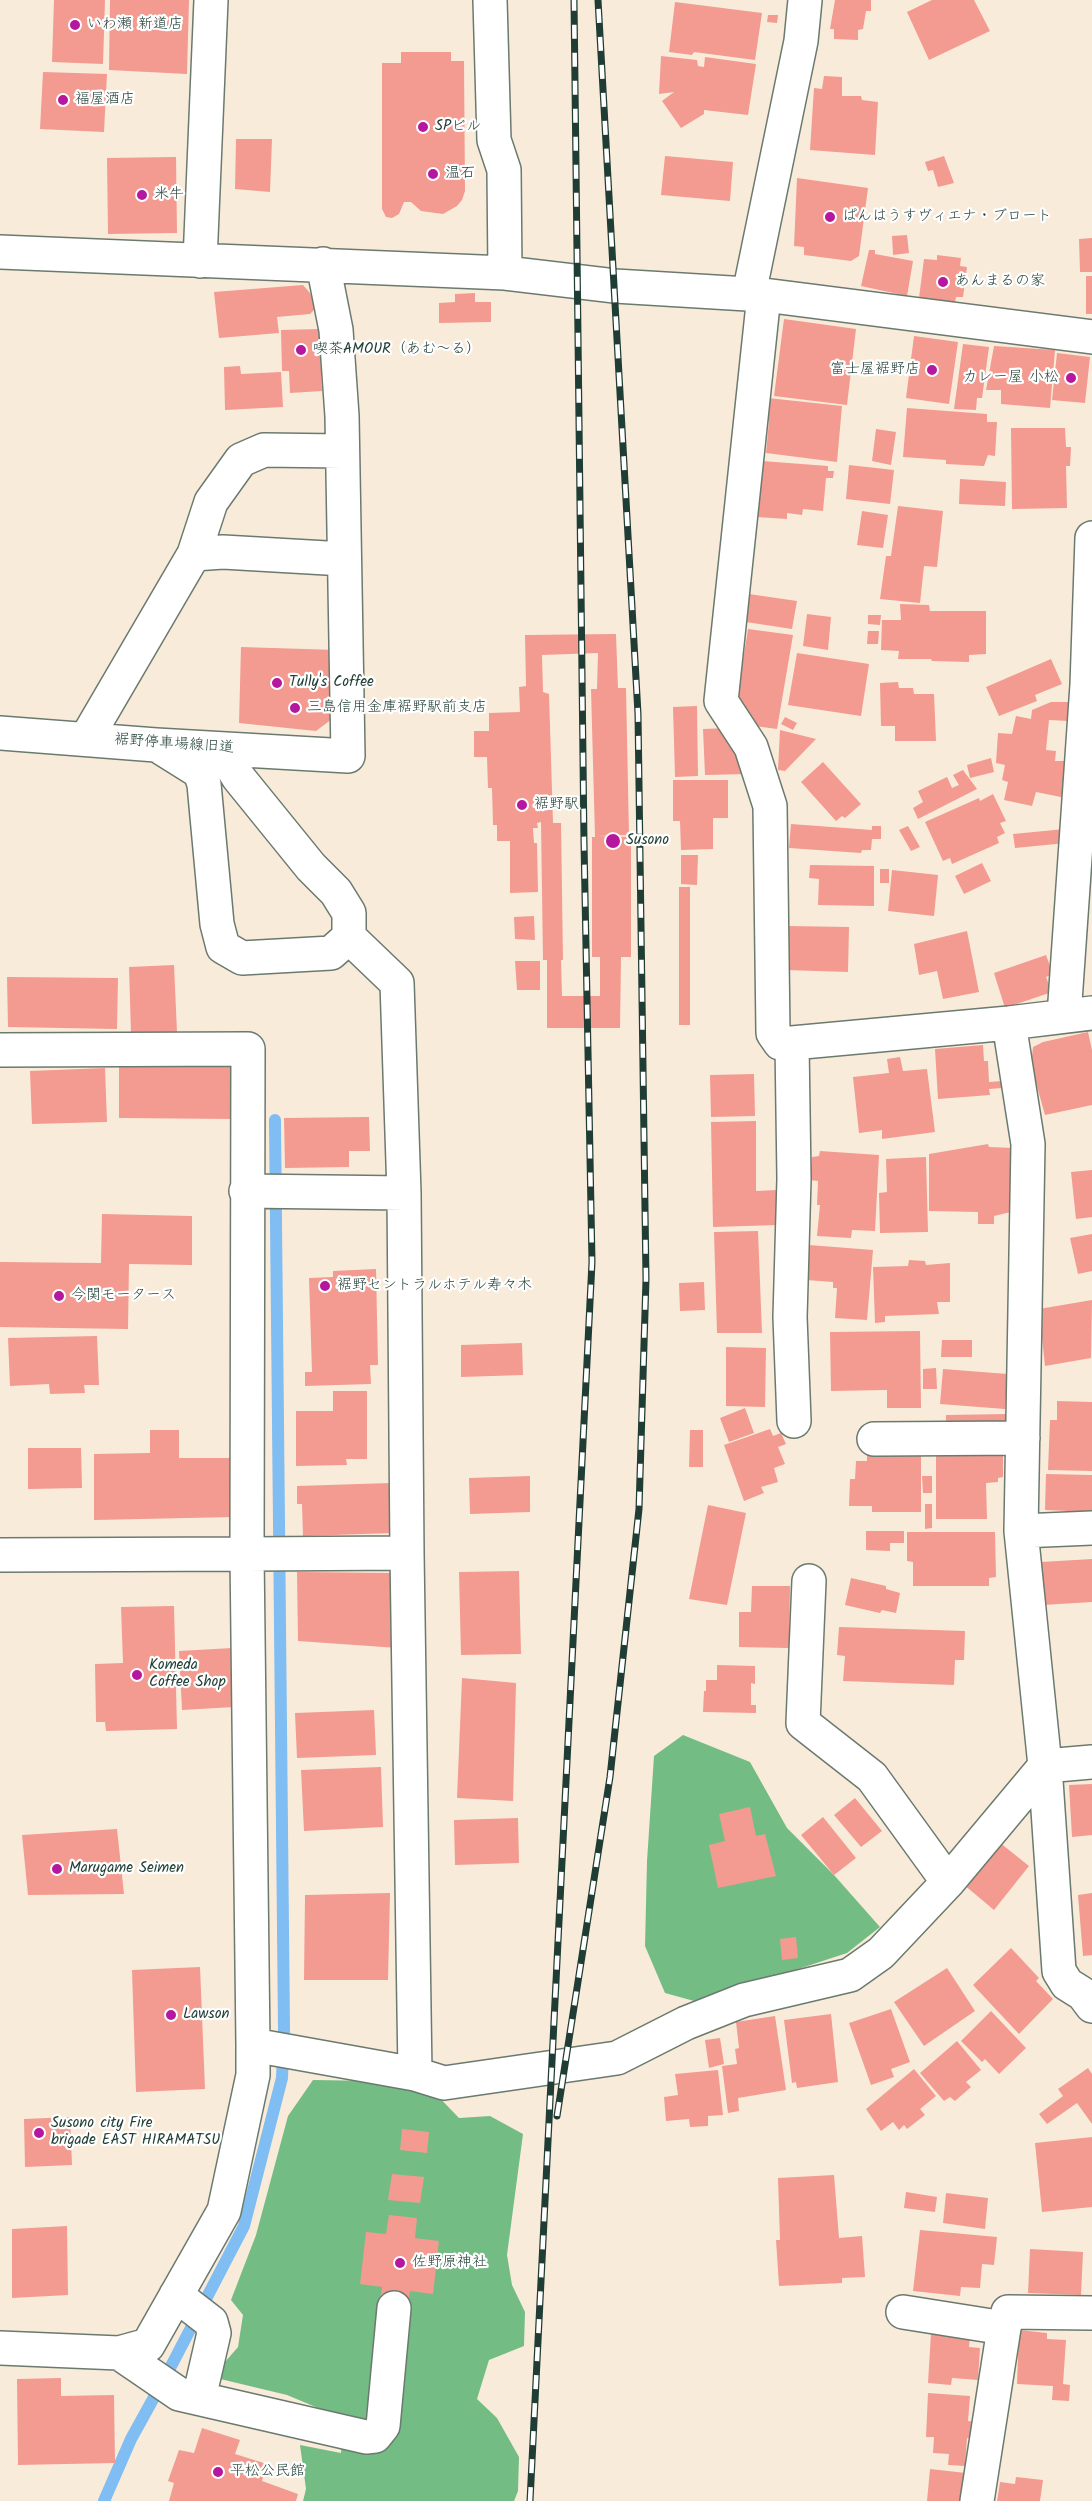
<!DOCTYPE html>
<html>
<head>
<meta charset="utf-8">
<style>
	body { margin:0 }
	canvas { display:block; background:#f9ebda }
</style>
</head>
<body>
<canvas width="1092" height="2501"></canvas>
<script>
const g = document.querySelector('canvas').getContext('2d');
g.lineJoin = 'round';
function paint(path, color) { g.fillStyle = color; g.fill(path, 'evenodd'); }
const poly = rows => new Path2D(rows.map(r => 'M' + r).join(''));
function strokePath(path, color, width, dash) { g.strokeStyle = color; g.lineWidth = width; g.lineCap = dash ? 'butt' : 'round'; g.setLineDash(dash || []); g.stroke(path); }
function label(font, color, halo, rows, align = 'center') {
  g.font = font + ' Kalam,"Klee One",sans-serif'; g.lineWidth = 4.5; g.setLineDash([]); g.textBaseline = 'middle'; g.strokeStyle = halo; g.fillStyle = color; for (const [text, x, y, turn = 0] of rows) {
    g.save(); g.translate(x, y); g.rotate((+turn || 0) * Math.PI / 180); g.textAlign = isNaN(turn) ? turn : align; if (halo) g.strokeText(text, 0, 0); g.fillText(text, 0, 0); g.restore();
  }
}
paint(poly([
	[683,1735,750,1762,787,1828,834,1875,880,1927,847,1953,771,1978,694,2001,665,1993,645,1946,647,1861,654,1756],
	[313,2080,376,2081,434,2092,459,2118,490,2116,523,2134,507,2255,512,2285,525,2312,524,2346,489,2360,477,2399,497,2418,519,2457,518,2491,514,2501,303,2501,306,2489,300,2445,341,2453,342,2418,287,2395,212,2377,238,2347,243,2315,231,2300,256,2235,288,2116]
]), '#73bd84');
strokePath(poly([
	[104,2501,131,2439,168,2372,244,2226,282,2078,284,2030,275,1120]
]), '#7fbdf3', 12);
paint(poly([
	[54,0,105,0,103,64,52,62],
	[110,0,189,0,187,74,109,70],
	[835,0,871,0,871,11,866,11,863,29,858,30,858,40,834,39,834,29,830,29],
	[932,0,974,0,990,31,929,60,907,12],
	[675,2,762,13,755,60,694,52,692,55,669,52],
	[768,15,778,15,777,23,767,22],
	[401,52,451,52,451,61,464,61,465,191,462,200,457,206,443,214,421,211,411,202,404,202,399,214,392,218,386,217,382,209,382,63,401,63],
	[661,56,697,60,698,66,704,67,705,57,756,64,748,115,704,110,704,114,681,128,662,101,674,92,659,94],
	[43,72,107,74,104,132,40,129],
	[824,76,842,77,842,96,861,96,862,100,878,102,875,155,810,150,814,88,822,89],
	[236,139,272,139,270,192,235,189],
	[665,156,733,162,730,201,661,195],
	[944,156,954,183,938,187,933,170,928,171,925,162],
	[176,157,177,233,108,234,107,158],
	[797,178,868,188,859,256,851,261,804,255,804,247,794,246],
	[907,235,909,253,893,255,892,236],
	[1092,238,1092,272,1080,272,1079,239],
	[869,250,875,250,875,254,913,261,907,296,861,286],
	[937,255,961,258,960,266,967,267,963,297,956,297,955,303,919,298,924,259,937,260],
	[1086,276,1092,276,1092,314,1086,314],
	[303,285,310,293,314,303,315,309,310,314,277,317,279,333,219,338,214,292],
	[475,293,475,302,491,302,491,322,439,323,439,303,455,302,455,294],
	[784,319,856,329,847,405,774,396],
	[319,329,322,391,290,393,289,371,282,371,281,330],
	[914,336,958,342,949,404,906,398],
	[963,344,989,347,982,398,977,398,976,410,954,409],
	[994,346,1055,350,1050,408,1001,404,1001,390,986,390],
	[1057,353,1090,357,1085,403,1052,400],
	[240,366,241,374,281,372,283,407,225,410,224,367],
	[768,398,842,406,837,462,766,453,769,421,765,421],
	[907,408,987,414,987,422,997,422,995,456,988,455,984,466,946,464,946,460,903,457],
	[1011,428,1065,428,1066,447,1071,447,1070,466,1066,466,1067,508,1012,509],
	[876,429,896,432,891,465,872,461],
	[762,461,828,466,828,471,834,471,833,478,826,478,823,511,803,509,802,515,787,513,787,519,757,517],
	[849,465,894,470,890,504,846,499],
	[960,479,1006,482,1005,506,959,504],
	[898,506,943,511,937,567,924,566,920,603,880,599,886,556,891,556],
	[862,511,888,515,883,548,857,545],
	[749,594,797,601,792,629,746,622],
	[900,604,929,605,930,611,986,611,986,654,969,655,969,662,932,661,931,659,898,659,899,651,881,650,882,620,901,620],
	[807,614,831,617,828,650,803,646],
	[868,615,881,615,880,625,868,624],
	[748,629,793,635,777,729,755,726,737,698],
	[868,631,879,631,878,644,867,644],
	[616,634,618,688,626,688,629,835,598,836,631,837,631,957,621,957,620,1028,547,1028,547,960,543,960,541,822,537,823,538,828,533,828,534,843,537,843,538,892,510,893,510,841,497,841,497,825,493,825,492,788,488,788,487,757,474,757,474,731,489,731,489,713,520,712,519,687,526,686,525,635],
	[598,653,597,689,591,689,595,837,592,837,592,957,600,957,600,996,562,996,561,960,563,960,561,823,553,823,549,694,543,692,542,655],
	[241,647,337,650,336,716,316,731,239,723],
	[797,653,869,664,861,716,788,705],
	[1051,659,1062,684,1035,695,1037,701,999,716,986,687],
	[898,682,899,688,913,688,914,694,934,694,936,741,895,741,895,726,881,726,880,683],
	[1051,702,1069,702,1069,721,1049,720,1046,750,1056,751,1055,761,1075,761,1071,799,1036,792,1032,806,1004,800,1008,782,1002,780,1005,765,996,763,998,733,1012,734,1016,716,1031,719,1032,710],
	[697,706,698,776,675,777,673,707],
	[785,717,797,723,793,730,781,724],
	[728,728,748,774,705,775,703,729],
	[780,730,816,739,785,771,778,770],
	[991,758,994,772,970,778,967,765],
	[823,762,861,804,845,818,842,816,836,821,801,782],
	[963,770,977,789,918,819,913,808,923,802,918,791,947,777,952,788,959,785,953,775],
	[673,780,728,780,728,818,713,818,713,849,681,850,680,821,673,821],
	[993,794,1006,821,1000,823,1005,833,997,837,999,843,952,864,950,858,943,861,925,822,979,798,980,801],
	[791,824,872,830,872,826,881,826,881,839,872,839,871,850,862,850,861,853,789,848],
	[908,826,920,847,911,851,899,830],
	[1065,829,1066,843,1015,848,1013,834],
	[681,855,698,855,697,885,681,884],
	[982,863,991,881,964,894,955,876],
	[810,865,874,866,874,906,818,905,819,879,809,878],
	[880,869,889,869,889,883,880,883],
	[892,870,938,875,934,916,888,911],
	[679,887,690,887,690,1025,679,1025],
	[534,916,535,940,515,939,514,917],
	[787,926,849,927,848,972,785,970],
	[967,931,979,992,943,999,937,971,919,975,914,944],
	[1046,955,1053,974,1046,977,1052,992,1005,1008,994,973],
	[515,961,540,961,540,990,517,990],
	[174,965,177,1032,131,1033,129,967],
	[7,977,118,978,117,1029,8,1027],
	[1088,1032,1092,1050,1092,1105,1045,1115,1031,1065,1033,1047,1043,1042],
	[983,1045,984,1061,988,1061,989,1082,1002,1081,1003,1088,989,1089,990,1095,938,1099,935,1049],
	[900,1057,903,1071,927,1069,935,1132,882,1139,882,1130,859,1133,853,1077,889,1073,887,1059],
	[119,1062,236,1063,235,1119,119,1118],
	[105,1068,107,1122,32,1124,30,1071],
	[754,1074,755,1116,711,1117,710,1075],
	[369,1117,370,1151,349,1151,349,1167,285,1168,284,1118],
	[756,1121,756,1191,777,1190,779,1225,713,1227,711,1122],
	[988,1144,989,1147,1013,1148,1015,1211,994,1216,994,1224,978,1224,978,1212,929,1211,929,1154],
	[820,1151,879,1155,875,1231,852,1230,851,1238,817,1236,820,1205,817,1205,818,1181,810,1180,812,1157,819,1156],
	[926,1157,928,1232,880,1233,879,1193,887,1192,886,1159],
	[1092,1170,1092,1217,1076,1219,1071,1172],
	[102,1214,192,1216,192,1265,129,1264,128,1329,0,1327,0,1262,101,1263],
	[758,1231,762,1333,717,1333,714,1232],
	[1092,1234,1092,1271,1078,1274,1070,1238],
	[809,1245,873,1250,867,1320,835,1318,837,1288,833,1288,833,1282,806,1280],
	[909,1260,925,1261,926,1265,950,1263,950,1302,937,1302,939,1314,885,1316,885,1322,875,1323,873,1267,908,1266],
	[376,1269,378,1365,370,1365,371,1384,305,1386,305,1372,312,1372,309,1278,333,1277,333,1271],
	[704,1282,705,1310,680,1311,679,1283],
	[1092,1300,1091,1358,1045,1366,1039,1309],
	[920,1331,921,1408,887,1408,887,1390,831,1391,830,1332],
	[97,1336,99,1385,84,1385,85,1393,50,1394,49,1384,10,1386,8,1338],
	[942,1340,972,1340,972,1357,941,1357],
	[522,1343,523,1375,461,1377,461,1345],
	[726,1347,766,1348,765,1407,726,1406],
	[936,1368,937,1389,923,1389,923,1369],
	[943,1369,1008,1374,1005,1409,940,1404],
	[333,1391,367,1391,367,1459,346,1459,347,1465,296,1466,296,1411,333,1411],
	[1057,1401,1092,1402,1092,1471,1048,1470,1050,1420,1057,1420],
	[745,1408,754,1433,729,1442,720,1418],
	[1008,1414,1008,1430,946,1430,946,1415],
	[770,1429,773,1436,781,1433,786,1444,778,1447,785,1464,774,1468,778,1482,761,1487,764,1493,744,1501,724,1445],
	[150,1430,179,1430,179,1458,233,1458,234,1517,94,1520,94,1454,150,1453],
	[690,1430,703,1430,703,1467,689,1467],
	[867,1446,921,1447,921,1512,872,1512,872,1506,849,1506,850,1479,855,1479,856,1461,867,1461],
	[28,1448,81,1448,82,1488,28,1489],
	[1003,1448,1003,1477,998,1478,998,1482,986,1483,987,1519,936,1519,936,1450],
	[1046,1474,1092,1475,1092,1512,1045,1510],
	[530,1476,530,1512,470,1514,469,1478],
	[922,1476,932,1476,932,1493,923,1493],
	[391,1483,393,1533,303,1536,302,1504,297,1504,297,1486],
	[925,1504,932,1504,932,1528,925,1529],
	[708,1505,746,1513,727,1605,689,1599],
	[866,1531,904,1531,904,1543,890,1543,890,1551,866,1550],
	[907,1532,995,1532,996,1577,989,1578,989,1586,913,1586,913,1562,907,1561],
	[1092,1559,1092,1602,1043,1605,1041,1562],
	[519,1571,521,1654,461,1655,459,1572],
	[297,1572,391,1573,398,1648,298,1641],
	[851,1578,886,1586,886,1589,900,1593,896,1613,882,1610,880,1613,845,1605],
	[752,1586,790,1586,789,1648,739,1647,739,1612,751,1612],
	[174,1606,177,1729,106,1731,105,1722,96,1722,95,1664,123,1663,121,1607],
	[839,1627,965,1631,964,1660,955,1660,954,1685,843,1681,845,1656,837,1655],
	[232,1648,234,1707,182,1710,179,1651],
	[717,1665,755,1666,755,1684,751,1683,751,1705,756,1705,756,1713,703,1712,704,1691,706,1691,706,1680,717,1680],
	[462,1678,516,1683,513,1801,457,1798],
	[374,1710,376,1755,297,1758,295,1713],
	[381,1767,383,1827,304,1831,301,1770],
	[1092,1784,1092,1835,1072,1837,1069,1785],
	[855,1798,882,1831,861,1847,834,1815],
	[750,1807,756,1836,765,1834,776,1876,718,1888,709,1845,725,1841,719,1814],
	[823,1817,856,1858,834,1875,801,1835],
	[518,1818,519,1863,455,1865,454,1820],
	[117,1829,124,1894,28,1895,22,1835],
	[999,1842,1029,1866,994,1910,963,1884],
	[390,1893,388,1980,304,1980,305,1895],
	[1092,1893,1092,1955,1083,1956,1078,1895],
	[796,1937,798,1958,782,1960,780,1939],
	[1011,1948,1039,1978,1036,1981,1053,1999,1019,2034,973,1985],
	[200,1967,205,2089,136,2092,132,1970],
	[947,1968,975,2011,924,2046,894,2002],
	[891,2009,910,2062,891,2069,894,2077,871,2085,849,2023],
	[991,2011,1026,2048,999,2074,985,2059,982,2062,961,2041],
	[831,2014,838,2082,797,2088,796,2082,792,2083,784,2020],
	[775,2016,786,2090,738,2098,739,2111,728,2113,722,2066,737,2064,735,2049,739,2048,736,2022],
	[720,2038,724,2064,709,2068,705,2040],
	[957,2041,981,2070,966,2082,971,2087,955,2101,950,2097,944,2101,920,2073],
	[1088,2068,1092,2074,1092,2124,1077,2103,1047,2124,1039,2114,1063,2096,1058,2089],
	[914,2069,936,2096,920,2109,925,2115,907,2129,904,2125,899,2130,893,2122,881,2131,866,2109],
	[718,2070,723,2115,708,2116,708,2126,690,2127,689,2119,666,2121,664,2097,678,2095,675,2074],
	[70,2117,72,2165,25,2167,24,2119],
	[402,2129,429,2132,427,2153,400,2150],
	[1092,2137,1092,2207,1042,2212,1035,2143],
	[392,2174,424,2177,420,2203,388,2200],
	[834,2175,839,2238,862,2236,865,2277,842,2278,842,2283,779,2286,776,2240,780,2240,778,2178],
	[906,2192,937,2197,935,2212,904,2208],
	[946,2193,988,2198,985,2229,943,2223],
	[389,2215,417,2218,415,2238,439,2241,433,2294,410,2291,408,2303,380,2300,382,2287,360,2284,366,2232,386,2234],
	[67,2226,68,2295,12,2298,12,2229],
	[920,2230,997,2237,994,2265,982,2264,980,2288,961,2287,960,2296,913,2291],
	[1030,2249,1083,2252,1081,2295,1028,2293],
	[1019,2330,1047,2333,1047,2339,1066,2340,1063,2384,1070,2385,1069,2401,1052,2400,1053,2386,1017,2384],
	[931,2333,970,2336,969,2347,980,2348,978,2380,952,2378,951,2385,928,2383],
	[61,2378,61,2396,114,2395,115,2463,18,2465,17,2379],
	[928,2393,970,2396,968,2421,977,2422,976,2438,967,2438,965,2466,948,2465,949,2454,933,2453,934,2437,926,2437],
	[202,2428,240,2440,235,2454,267,2464,262,2481,298,2494,296,2501,169,2501,174,2483,168,2481,179,2450,194,2453],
	[930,2469,966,2473,963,2501,927,2501],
	[1016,2477,1043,2480,1040,2501,997,2501,1000,2482,1015,2484]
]), '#f39b90');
const minor = poly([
	[490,0,494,140,504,170,505,273],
	[0,252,505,273,615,286,764,295,1092,337],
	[200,261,211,0],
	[749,294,801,41,805,0],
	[764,295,721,701,751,747,770,806,773,1033,780,1043,792,1043,794,1179,790,1317,794,1421],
	[194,554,223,552,344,559],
	[0,733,156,745,348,756,342,416,336,330,323,264],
	[86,739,194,554,211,502,241,460,264,450,342,451],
	[160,747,200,772,204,784,217,924,223,947,242,958,331,953,349,937,349,913,336,892,311,867,238,777,221,749],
	[1064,1016,1087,685,1092,538],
	[1009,1023,1028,1144,1021,1531,1045,1766,1059,1971,1067,1984,1083,1994,1092,2006],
	[792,1043,1009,1023,1092,1013],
	[0,1050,248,1049,247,1554,407,1553],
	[246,1191,404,1193],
	[874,1439,1023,1438],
	[1021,1531,1092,1528],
	[0,1555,247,1554,253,2045,253,2075,224,2211,148,2345,119,2353,0,2348],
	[809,1581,803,1723,872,1777,948,1882],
	[253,2045,415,2074,407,1553,404,1193,397,983,349,937],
	[415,2074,444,2083,617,2058,686,2023,744,2000,850,1975,881,1953,948,1882,1045,1766,1092,1762],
	[176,2295,211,2322,214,2333,199,2398],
	[903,2312,1004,2328,1008,2312,1092,2313],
	[119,2353,179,2394,366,2437,375,2436,383,2426,394,2308],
	[977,2501,1004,2328]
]);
strokePath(minor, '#6b7a6e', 36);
strokePath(minor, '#fff', 33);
const rail = poly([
	[557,2116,610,1777,639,1509,646,1279,638,714,598,0],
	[530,2501,592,1262,584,842,574,0]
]);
strokePath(rail, '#1f3d34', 7);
strokePath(rail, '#fff', 4.5, [14]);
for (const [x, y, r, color] of [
	[75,25,6,"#b5179e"],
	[63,100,6,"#b5179e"],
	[423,127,6,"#b5179e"],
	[433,174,6,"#b5179e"],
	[142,195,6,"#b5179e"],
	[830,217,6,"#b5179e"],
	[943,282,6,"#b5179e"],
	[301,350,6,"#b5179e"],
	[932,370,6,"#b5179e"],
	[1071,378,6,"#b5179e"],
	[277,683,6,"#b5179e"],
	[295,708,6,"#b5179e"],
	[522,805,6,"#b5179e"],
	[613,841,8,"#b5179e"],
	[325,1286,6,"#b5179e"],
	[59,1296,6,"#b5179e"],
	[137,1675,6,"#b5179e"],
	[57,1869,6,"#b5179e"],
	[171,2015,6,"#b5179e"],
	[39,2133,6,"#b5179e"],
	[400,2263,6,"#b5179e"],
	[218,2472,6,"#b5179e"]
]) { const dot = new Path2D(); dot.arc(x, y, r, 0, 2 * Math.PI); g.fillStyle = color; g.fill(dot); strokePath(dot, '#fff', 2); }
label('15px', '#1f3d34', '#fff', [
	["いわ瀬 新道店",87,25],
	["福屋酒店",75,100],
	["SPビル",435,127],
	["温石",445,174],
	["米牛",154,195],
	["ぱんはうすヴィエナ・ブロート",842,217],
	["あんまるの家",955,282],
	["喫茶AMOUR（あむ〜る）",313,350],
	["富士屋裾野店",920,370,"right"],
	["カレー屋 小松",1059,378,"right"],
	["Tully's Coffee",289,683],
	["三島信用金庫裾野駅前支店",307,708],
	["裾野駅",534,805],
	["Susono",626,841],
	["裾野セントラルホテル寿々木",337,1286],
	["今関モータース",71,1296],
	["Komeda",149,1666],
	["Coffee Shop",149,1683],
	["Marugame Seimen",69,1869],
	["Lawson",183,2015],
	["Susono city Fire",51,2124],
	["brigade EAST HIRAMATSU",51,2141],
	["佐野原神社",412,2263],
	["平松公民館",230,2472]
], 'left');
label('15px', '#1f3d34', '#fff', [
	["裾野停車場線旧道",174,745,4]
]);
</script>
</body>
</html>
